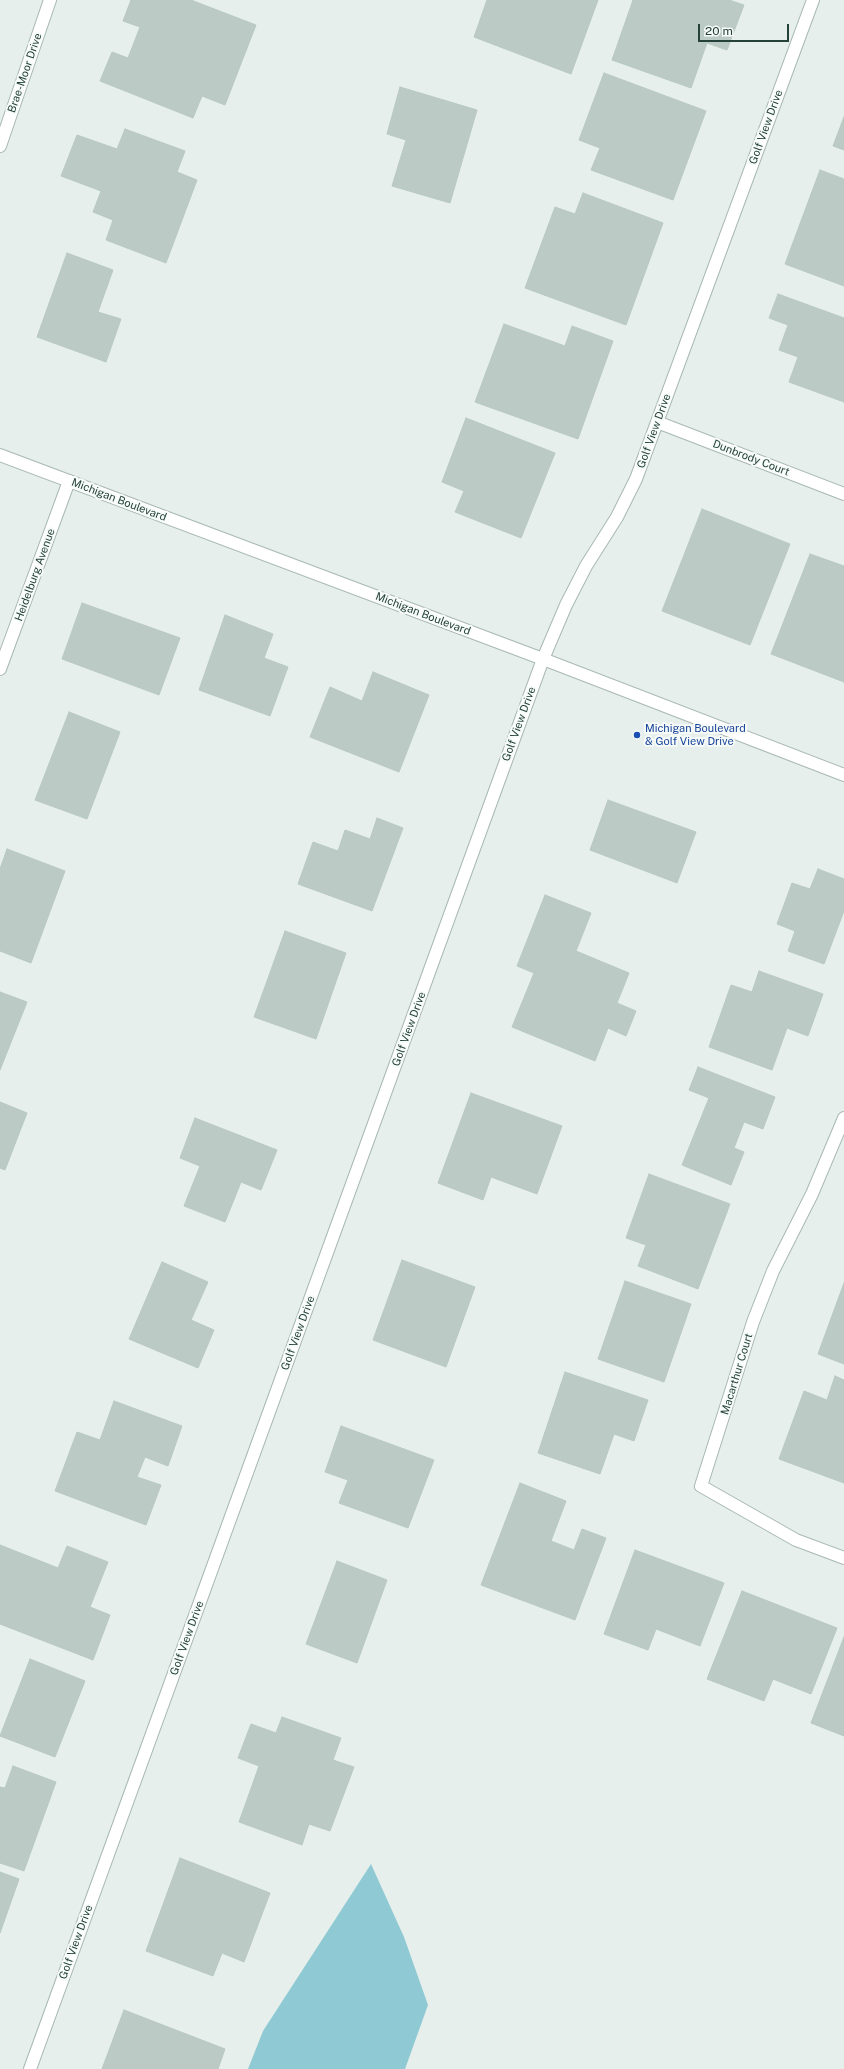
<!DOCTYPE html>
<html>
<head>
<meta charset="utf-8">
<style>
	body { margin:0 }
	#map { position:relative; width:844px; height:2069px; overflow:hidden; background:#e6efeb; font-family:"Public Sans",sans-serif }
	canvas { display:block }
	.scale { position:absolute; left:698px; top:24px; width:91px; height:18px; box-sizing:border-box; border:2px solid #24423a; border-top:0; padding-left:5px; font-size:12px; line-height:14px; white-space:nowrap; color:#24423a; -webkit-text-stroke:3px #f7fbf9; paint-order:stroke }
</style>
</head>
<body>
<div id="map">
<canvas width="844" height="2069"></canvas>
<div class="scale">20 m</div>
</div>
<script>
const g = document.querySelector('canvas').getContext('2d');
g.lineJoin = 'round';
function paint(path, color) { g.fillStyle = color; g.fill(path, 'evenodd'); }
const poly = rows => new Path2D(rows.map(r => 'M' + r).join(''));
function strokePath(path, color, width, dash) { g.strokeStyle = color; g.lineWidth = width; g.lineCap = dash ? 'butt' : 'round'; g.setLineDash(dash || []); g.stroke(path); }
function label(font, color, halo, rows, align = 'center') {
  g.font = font + ' "Public Sans",sans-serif'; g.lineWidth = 4; g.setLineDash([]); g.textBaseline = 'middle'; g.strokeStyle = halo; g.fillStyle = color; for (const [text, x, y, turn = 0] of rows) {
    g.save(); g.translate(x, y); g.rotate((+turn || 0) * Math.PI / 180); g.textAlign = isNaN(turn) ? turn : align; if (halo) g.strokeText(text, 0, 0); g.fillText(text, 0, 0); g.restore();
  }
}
paint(poly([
	[371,1864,404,1937,428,2005,405,2069,248,2069,263,2031]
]), '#8ec9d4');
const building = poly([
	[131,0,191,0,256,25,225,105,202,96,193,118,100,81,112,52,128,58,140,27,123,21,131,0],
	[487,0,598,0,571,74,474,37,487,0],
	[633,0,729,0,744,5,727,50,707,43,691,88,612,60,633,0],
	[604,73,706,111,673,200,591,170,600,148,579,140,604,73],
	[400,87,477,110,450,203,392,186,406,140,387,134,400,87],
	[844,117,844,150,833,146,844,117],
	[125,129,185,151,177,172,197,180,166,263,106,240,113,220,93,212,101,191,61,176,77,135,117,149,125,129],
	[820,170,844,179,844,286,785,264,820,170],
	[583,193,663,223,626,325,525,288,555,207,575,214,583,193],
	[67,253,113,270,98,312,121,319,106,362,37,337,67,253],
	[778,294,844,318,844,402,789,382,798,357,779,350,788,325,769,318,778,294],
	[504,324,565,346,572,326,613,341,578,439,475,402,504,324],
	[466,418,555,453,521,538,455,512,464,491,442,482,466,418],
	[702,509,790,544,750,645,662,611,702,509],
	[810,554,844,566,844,682,771,654,810,554],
	[82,603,180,638,159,695,62,659,82,603],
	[225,615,273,634,264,658,288,667,270,716,199,690,225,615],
	[373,672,429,695,399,772,310,737,330,687,362,701,373,672],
	[69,712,120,732,87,819,35,800,69,712],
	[608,800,696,832,677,883,590,850,608,800],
	[377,818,403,828,372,911,298,884,313,842,338,851,345,830,370,839,377,818],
	[7,849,65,871,31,963,0,951,0,869,7,849],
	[818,869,844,879,844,911,824,964,788,951,795,931,777,924,792,883,810,889,818,869],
	[545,895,591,913,576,951,629,973,617,1003,636,1011,626,1036,608,1028,595,1061,512,1027,534,973,517,966,545,895],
	[285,931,346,953,316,1039,254,1017,285,931],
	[759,971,823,994,808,1036,787,1028,772,1070,709,1047,731,985,752,992,759,971],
	[0,992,27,1002,0,1070,0,992],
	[698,1067,775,1097,763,1129,744,1122,734,1148,744,1152,731,1185,682,1165,709,1098,689,1090,698,1067],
	[471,1093,562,1126,537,1194,491,1177,483,1200,438,1183,471,1093],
	[0,1102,27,1113,5,1170,0,1168,0,1102],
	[195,1118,277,1150,261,1190,241,1182,225,1222,184,1206,200,1166,180,1158,195,1118],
	[649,1174,730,1204,698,1289,638,1266,646,1245,626,1238,649,1174],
	[402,1260,475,1287,446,1367,373,1340,402,1260],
	[162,1262,208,1282,191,1320,214,1330,198,1368,129,1339,162,1262],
	[625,1281,691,1304,664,1382,598,1359,625,1281],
	[844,1283,844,1364,818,1354,844,1283],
	[565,1372,648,1400,634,1441,614,1434,600,1474,538,1453,565,1372],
	[835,1376,844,1380,844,1483,779,1459,804,1391,827,1400,835,1376],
	[114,1401,182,1426,168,1466,145,1457,137,1477,161,1485,146,1525,55,1491,77,1432,100,1440,114,1401],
	[341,1426,434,1460,408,1528,339,1503,348,1480,325,1472,341,1426],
	[520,1483,566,1501,551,1541,574,1550,582,1529,606,1538,575,1620,481,1585,520,1483],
	[0,1545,58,1568,67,1546,108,1562,90,1607,110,1615,93,1660,0,1624,0,1545],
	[635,1550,724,1583,700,1646,656,1629,648,1650,604,1634,635,1550],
	[337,1561,387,1580,357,1663,306,1644,337,1561],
	[742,1591,837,1628,811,1694,773,1679,764,1701,707,1679,742,1591],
	[844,1637,844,1736,811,1723,844,1637],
	[30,1659,85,1681,55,1757,0,1736,30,1659],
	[282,1717,341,1738,333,1760,354,1767,330,1831,309,1824,302,1845,239,1822,259,1766,238,1758,251,1724,276,1733,282,1717],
	[13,1766,56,1782,24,1871,0,1863,0,1787,5,1788,13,1766],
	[180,1858,270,1893,244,1962,222,1953,213,1976,146,1951,180,1858],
	[0,1872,19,1879,0,1933,0,1872],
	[124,2010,225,2049,218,2069,102,2069,124,2010]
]);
paint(building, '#bbcac4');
strokePath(building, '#b8c9c2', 1);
const minor = poly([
	[0,146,50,0],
	[657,422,844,494],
	[0,669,69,481],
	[844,1118,812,1194,773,1271,753,1322,701,1486,796,1540,844,1558],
	[30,2069,543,659,566,605,586,566,617,517,636,479,813,0]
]);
const tertiary = poly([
	[0,455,543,659,844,775]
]);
strokePath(minor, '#a8b8b2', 14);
strokePath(tertiary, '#a8b8b2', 14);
strokePath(minor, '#fff', 12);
strokePath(tertiary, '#fff', 12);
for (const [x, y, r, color] of [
	[637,735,4,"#1a4fb4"]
]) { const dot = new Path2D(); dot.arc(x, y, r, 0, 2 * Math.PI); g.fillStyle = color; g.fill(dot); strokePath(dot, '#f7fbf9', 1.5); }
label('11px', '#24423a', '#f7fbf9', [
	["Brae-Moor Drive",25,73,-71],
	["Golf View Drive",766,127,-70],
	["Golf View Drive",654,431,-70],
	["Dunbrody Court",751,458,21],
	["Michigan Boulevard",119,500,21],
	["Heidelburg Avenue",35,575,-70],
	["Michigan Boulevard",423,614,21],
	["Golf View Drive",519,724,-70],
	["Golf View Drive",409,1029,-70],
	["Golf View Drive",298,1333,-70],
	["Macarthur Court",737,1374,-73],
	["Golf View Drive",187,1638,-70],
	["Golf View Drive",76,1942,-70]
]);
label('11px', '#164399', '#f7fbf9', [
	["Michigan Boulevard",645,729],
	["& Golf View Drive",645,742]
], 'left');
</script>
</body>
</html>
